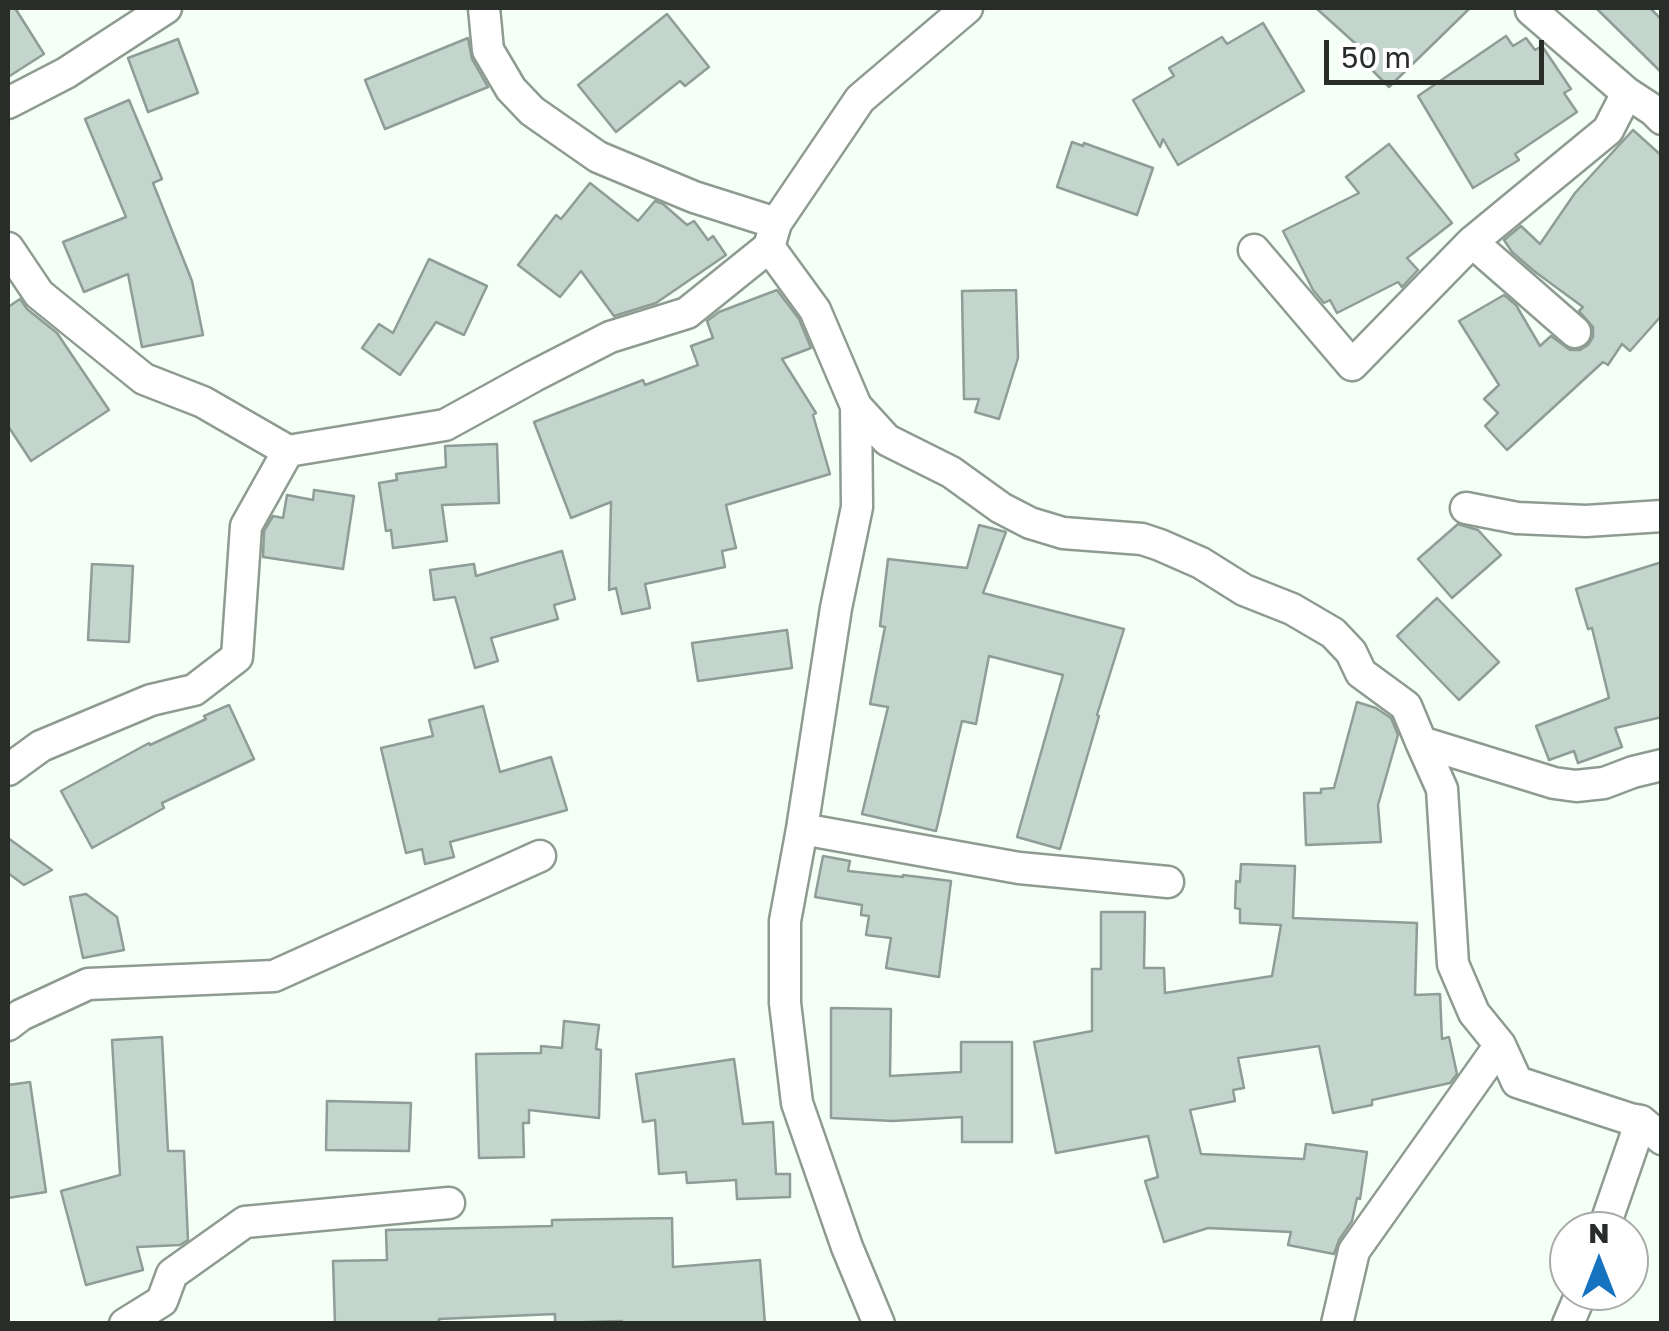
<!DOCTYPE html>
<html>
<head>
<meta charset="utf-8">
<style>
	body { margin:0 }
	#map { position:relative; width:1669px; height:1331px; overflow:hidden; background:#f4fff6; font-family:"Golos Text",sans-serif }
	canvas { display:block }
	.frame { position:absolute; inset:0; border:10px solid #282d29; pointer-events:none }
	.north { position:absolute; left:1549px; top:1211px; width:100px; height:100px; box-sizing:border-box; background:#fff; border:2px solid #a9aba9; border-radius:50%; rotate:0deg; font-size:28px; font-weight:700; line-height:40px; text-align:center; color:#282d29 }
	.north::after { content:''; display:block; margin:auto; width:35px; height:45px; background:#1673c0; clip-path:polygon(50% 0,100% 100%,50% 72%,0 100%) }
	.scale { position:absolute; left:1324px; top:40px; width:220px; height:45px; box-sizing:border-box; border:5px solid #282d29; border-top:0; padding-left:12px; font-size:30px; line-height:35px; white-space:nowrap; color:#282d29; -webkit-text-stroke:8px #fff; paint-order:stroke }
</style>
</head>
<body>
<div id="map">
<canvas width="1669" height="1331"></canvas>
<div class="frame"></div>
<div class="north">N</div>
<div class="scale">50 m</div>
</div>
<script>
const g = document.querySelector('canvas').getContext('2d');
g.lineJoin = 'round';
function paint(path, color) { g.fillStyle = color; g.fill(path, 'evenodd'); }
const poly = rows => new Path2D(rows.map(r => 'M' + r).join(''));
function strokePath(path, color, width, dash) { g.strokeStyle = color; g.lineWidth = width; g.lineCap = dash ? 'butt' : 'round'; g.setLineDash(dash || []); g.stroke(path); }
const building = poly([
	[8,8,15,8,44,54,8,77,8,8],
	[1316,8,1470,8,1389,87,1352,50,1357,45,1316,8],
	[1596,8,1650,8,1662,20,1662,73,1596,8],
	[667,14,709,67,685,86,680,81,616,132,578,85,667,14],
	[1263,23,1304,91,1178,165,1163,139,1160,147,1133,100,1174,76,1169,68,1222,37,1227,44,1263,23],
	[1506,36,1513,46,1526,38,1535,50,1542,46,1571,89,1564,93,1577,112,1515,154,1519,160,1473,188,1418,96,1506,36],
	[468,38,472,59,488,87,385,129,365,80,468,38],
	[178,39,198,93,148,112,128,58,178,39],
	[129,100,162,179,153,183,192,281,203,335,142,347,128,274,84,292,63,242,126,217,85,119,129,100],
	[1633,130,1662,156,1662,315,1630,351,1622,344,1608,365,1603,362,1507,450,1485,426,1498,413,1484,399,1499,385,1459,321,1504,295,1516,305,1540,346,1551,336,1570,350,1580,350,1588,345,1593,337,1593,327,1579,311,1583,307,1534,271,1512,252,1504,240,1521,226,1540,244,1575,193,1633,130],
	[1072,142,1083,146,1084,143,1153,168,1137,215,1057,187,1072,142],
	[1389,144,1452,223,1407,258,1418,270,1402,287,1398,282,1337,313,1330,300,1324,303,1313,290,1283,231,1359,193,1346,177,1389,144],
	[590,183,638,221,655,201,663,204,687,225,694,221,708,240,713,236,726,255,656,303,614,316,581,271,560,297,518,265,556,215,561,219,590,183],
	[429,259,487,286,464,335,436,322,400,375,362,348,379,324,393,333,429,259],
	[777,290,799,319,811,348,782,359,816,413,813,415,830,474,726,505,736,548,722,551,725,567,645,584,650,608,622,614,616,588,609,590,611,502,571,518,534,422,643,380,645,385,698,365,691,346,713,338,707,321,719,312,777,290],
	[1016,290,1018,358,999,419,975,412,979,399,964,399,962,291,1016,290],
	[20,299,27,309,57,333,109,410,31,461,8,426,8,307,20,299],
	[497,444,499,503,442,505,447,541,393,548,391,530,386,531,379,483,397,480,396,474,446,467,445,446,497,444],
	[314,490,354,496,343,569,263,557,264,531,273,516,283,518,287,495,313,500,314,490],
	[1458,524,1478,530,1501,555,1452,598,1418,559,1458,524],
	[979,525,1006,532,983,593,1124,629,1097,715,1099,716,1060,849,1017,837,1063,675,989,656,976,724,962,721,936,831,862,814,888,707,870,704,885,627,880,626,888,559,967,568,979,525],
	[562,551,575,599,554,605,558,619,491,638,498,661,475,668,455,597,434,600,430,570,474,564,476,576,562,551],
	[1662,562,1662,717,1615,728,1622,747,1578,763,1574,751,1549,760,1536,726,1609,698,1592,628,1588,629,1576,589,1662,562],
	[92,564,133,566,129,642,88,640,92,564],
	[1437,598,1499,662,1459,700,1397,636,1437,598],
	[787,630,792,668,698,681,692,643,787,630],
	[1357,702,1376,708,1391,718,1398,735,1378,805,1381,842,1306,845,1304,793,1321,793,1321,789,1334,788,1357,702],
	[229,705,254,759,162,803,164,808,92,848,61,791,149,743,150,745,206,719,204,716,229,705],
	[483,706,500,772,551,757,567,810,450,842,454,857,425,864,422,849,406,853,381,748,433,736,429,720,483,706],
	[8,838,52,870,24,885,8,873,8,838],
	[823,856,850,861,848,871,903,877,903,875,951,881,939,977,886,968,891,938,866,935,869,916,861,915,862,905,815,897,823,856],
	[1241,864,1295,866,1293,918,1417,923,1415,995,1440,994,1442,1039,1449,1037,1457,1074,1450,1083,1372,1100,1372,1105,1333,1113,1319,1046,1238,1058,1244,1088,1233,1090,1235,1101,1190,1110,1201,1154,1304,1159,1306,1144,1367,1152,1360,1199,1357,1198,1352,1221,1339,1240,1334,1254,1288,1245,1291,1232,1208,1228,1164,1242,1145,1181,1158,1177,1148,1136,1056,1153,1034,1042,1092,1031,1092,969,1101,969,1101,912,1145,912,1144,968,1164,968,1165,993,1272,976,1281,925,1240,923,1240,909,1235,908,1236,881,1240,882,1241,864],
	[86,894,117,917,124,950,83,958,70,897,86,894],
	[831,1008,891,1009,890,1076,961,1072,961,1042,1012,1042,1012,1142,962,1142,962,1117,893,1121,831,1118,831,1008],
	[564,1021,599,1025,596,1049,601,1050,599,1118,529,1110,529,1123,523,1123,524,1157,479,1158,476,1054,541,1053,541,1046,562,1048,564,1021],
	[162,1037,168,1151,184,1151,188,1240,180,1245,137,1247,143,1270,86,1285,61,1191,120,1175,112,1040,162,1037],
	[734,1059,743,1124,773,1122,776,1174,790,1174,790,1197,737,1199,736,1180,687,1183,686,1172,659,1174,655,1120,643,1122,636,1074,734,1059],
	[30,1082,46,1192,8,1198,8,1085,30,1082],
	[327,1101,411,1103,409,1151,326,1150,327,1101],
	[672,1218,673,1267,760,1260,765,1324,622,1324,622,1321,555,1323,555,1314,439,1319,439,1324,335,1324,333,1261,387,1260,386,1230,552,1226,552,1220,672,1218]
]);
paint(building, '#c4d5ce');
strokePath(building, '#8e9d97', 2.5);
const street = poly([
	[484,8,488,50,511,89,532,111,598,157,694,197,776,223],
	[1531,10,1627,93,1608,130,1472,242,1575,332],
	[1627,93,1653,110,1662,119],
	[8,103,66,73,166,8],
	[8,248,39,294,144,379,203,402,288,451,445,425,534,376,610,337,687,313,769,247],
	[1254,250,1352,365,1472,242],
	[856,406,887,440,951,472,1001,508,1030,523,1063,533,1142,539,1160,545,1201,563,1244,590,1292,609,1333,633,1351,652,1361,673,1406,706,1421,742,1554,783,1576,786,1604,783,1633,772,1662,765],
	[1466,508,1517,518,1586,521,1662,516],
	[1421,742,1442,789,1453,964,1474,1013,1500,1045,1517,1082,1630,1119,1641,1121,1662,1139],
	[8,770,41,746,151,700,194,690,237,657,246,526,288,451],
	[802,829,1019,868,1168,882],
	[8,1025,21,1015,88,984,274,976,540,856],
	[1603,1231,1641,1121],
	[125,1324,162,1301,172,1274,245,1222,449,1203],
	[879,1324,847,1247,797,1103,785,1003,785,921,802,829,836,608,857,507,856,406,815,310,769,247,776,223,860,99,967,8],
	[1337,1324,1354,1251,1500,1045],
	[1568,1324,1582,1291]
]);
strokePath(street, '#8e9b91', 35);
strokePath(street, '#fff', 30);
</script>
</body>
</html>
